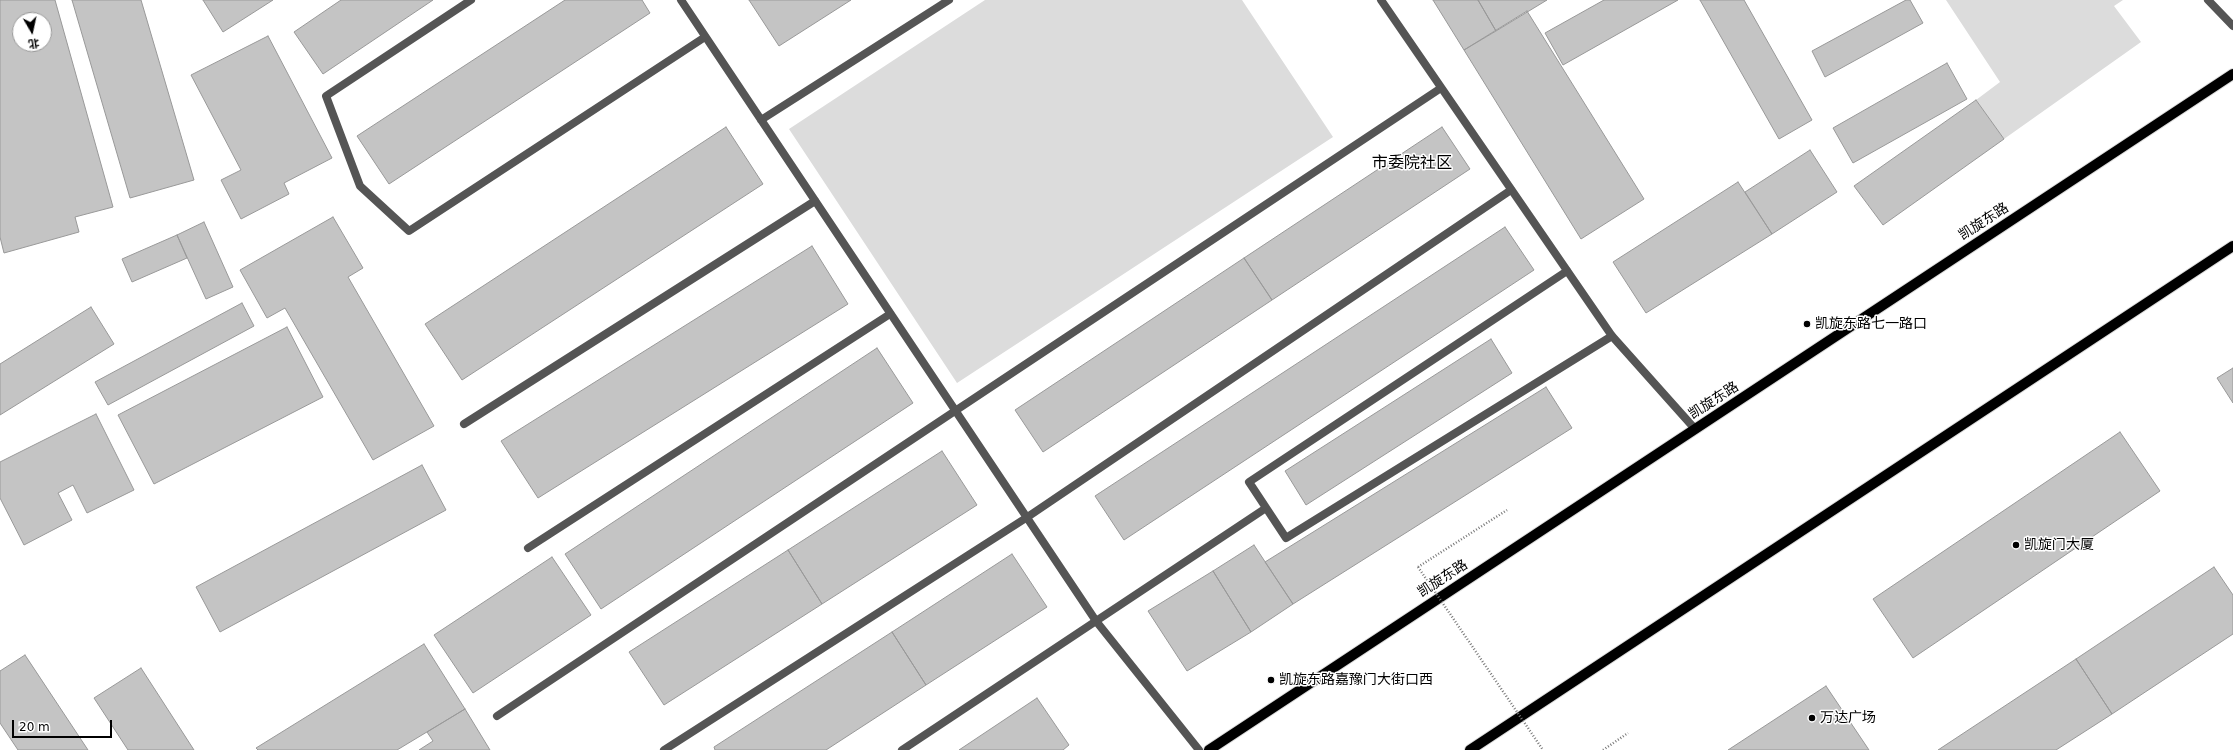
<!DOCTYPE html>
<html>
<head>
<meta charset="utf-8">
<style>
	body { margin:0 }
	#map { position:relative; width:2233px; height:750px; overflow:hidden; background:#fff; font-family:"DejaVu Sans","Noto Sans SC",sans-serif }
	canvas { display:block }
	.north { position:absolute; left:12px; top:12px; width:40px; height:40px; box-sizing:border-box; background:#fff; border:1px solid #999; border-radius:50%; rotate:171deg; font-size:11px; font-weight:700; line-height:16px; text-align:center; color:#000 }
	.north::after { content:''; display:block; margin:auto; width:14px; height:18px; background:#000; clip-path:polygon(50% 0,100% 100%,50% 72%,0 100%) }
	.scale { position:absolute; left:12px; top:720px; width:100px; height:18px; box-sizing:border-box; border:2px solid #000; border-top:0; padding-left:5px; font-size:12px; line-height:14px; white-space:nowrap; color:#000; -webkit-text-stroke:3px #fff; paint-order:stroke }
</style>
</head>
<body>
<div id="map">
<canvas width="2233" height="750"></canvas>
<div class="north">北</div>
<div class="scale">20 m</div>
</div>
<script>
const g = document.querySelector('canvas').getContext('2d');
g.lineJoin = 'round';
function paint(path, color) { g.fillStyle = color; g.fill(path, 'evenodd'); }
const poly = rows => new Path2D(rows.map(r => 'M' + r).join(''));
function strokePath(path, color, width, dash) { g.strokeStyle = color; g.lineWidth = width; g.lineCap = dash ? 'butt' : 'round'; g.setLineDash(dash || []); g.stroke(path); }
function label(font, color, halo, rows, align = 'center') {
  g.font = font + ' "DejaVu Sans","Noto Sans SC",sans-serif'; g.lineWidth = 3; g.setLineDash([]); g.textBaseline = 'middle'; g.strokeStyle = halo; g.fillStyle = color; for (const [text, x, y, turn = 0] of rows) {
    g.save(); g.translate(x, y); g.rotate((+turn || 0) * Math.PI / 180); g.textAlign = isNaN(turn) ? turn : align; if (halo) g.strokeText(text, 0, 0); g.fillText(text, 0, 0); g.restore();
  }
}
paint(poly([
	[985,0,1242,0,1333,137,957,383,789,129],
	[1946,0,2123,0,2114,6,2141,42,2004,139,1976,100,2000,82]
]), '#dcdcdc');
const building = poly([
	[0,0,55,0,113,207,75,217,79,232,4,253,0,237,0,0],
	[20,20,44,20,44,44,20,44,20,20],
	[72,0,141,0,194,180,130,198,72,0],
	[203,0,273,0,223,32,203,0],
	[341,0,433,0,323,74,294,32,341,0],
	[565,0,642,0,650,13,389,184,357,136,565,0],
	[749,0,851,0,779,46,749,0],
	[1433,0,1478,0,1496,31,1464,50,1433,0],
	[1478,0,1547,0,1496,31,1478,0],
	[1604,0,1678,0,1563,65,1545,33,1604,0],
	[1700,0,1744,0,1812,120,1779,139,1700,0],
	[1906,0,1910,0,1923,23,1825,77,1812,51,1906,0],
	[1527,11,1644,199,1581,239,1464,50,1527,11],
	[268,36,332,158,284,183,289,194,241,219,221,180,241,170,191,75,268,36],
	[1947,63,1967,99,1853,163,1833,128,1947,63],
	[1976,100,2004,139,1883,225,1854,186,1976,100],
	[726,127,763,184,462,380,425,324,726,127],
	[1442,127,1470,169,1272,300,1244,258,1442,127],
	[1810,150,1837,192,1772,234,1745,192,1810,150],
	[1738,182,1772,234,1646,313,1613,262,1738,182],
	[333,217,363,268,348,277,434,426,373,460,285,308,267,318,240,270,333,217],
	[204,222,233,287,206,299,177,235,204,222],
	[1505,227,1534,270,1124,540,1095,496,1505,227],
	[177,235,187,258,132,282,122,259,177,235],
	[812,246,848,304,538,498,501,441,812,246],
	[1244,258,1272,300,1043,452,1015,410,1244,258],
	[242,303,254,326,108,405,95,382,242,303],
	[91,307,114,344,0,415,0,364,91,307],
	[287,327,323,397,154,484,118,415,287,327],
	[1491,339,1512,373,1306,505,1285,471,1491,339],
	[877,348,913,403,601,609,565,554,877,348],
	[2233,368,2233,403,2217,378,2233,368],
	[1546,387,1572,428,1293,604,1265,562,1546,387],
	[96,414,134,490,87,513,73,485,58,493,72,520,24,545,0,498,0,462,96,414],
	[2120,432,2160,491,1913,658,1873,599,2120,432],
	[942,451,977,505,822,604,788,550,942,451],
	[422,465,446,510,220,632,196,587,422,465],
	[1254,545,1293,604,1251,632,1213,571,1254,545],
	[788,550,822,604,664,705,629,652,788,550],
	[1012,554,1047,607,926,685,892,632,1012,554],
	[552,557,591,615,473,693,434,635,552,557],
	[2214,567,2233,595,2233,634,2112,714,2076,659,2214,567],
	[1213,571,1251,632,1187,671,1148,611,1213,571],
	[892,632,926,685,826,750,715,750,714,747,892,632],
	[424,644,465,709,397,750,258,750,256,748,424,644],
	[25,655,88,750,18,750,0,723,0,671,25,655],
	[2076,659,2112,714,2056,750,1938,750,2076,659],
	[141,668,194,750,128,750,94,698,141,668],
	[1826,686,1869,750,1728,750,1826,686],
	[1037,698,1069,745,1063,750,959,750,1037,698],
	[465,709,490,750,419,750,433,741,427,732,465,709]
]);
paint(building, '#c4c4c4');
strokePath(building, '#999', 1);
const primary = poly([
	[1209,750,2233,74],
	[1470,750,2233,246]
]);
strokePath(primary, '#dbdbdb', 12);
strokePath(poly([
	[1418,567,1507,510],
	[1603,750,1628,733]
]), '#777', 2.5, [1, 2]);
strokePath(poly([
	[471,0,326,96,360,186,409,231,705,37],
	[2208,0,2233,26],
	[1567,271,1249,482,1286,538,1612,336],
	[464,424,815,201],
	[528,548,890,314],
	[497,716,955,411],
	[664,750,1026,518,1511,190],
	[902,750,1266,508]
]), '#555', 8);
strokePath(poly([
	[681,0,1096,621,1199,750],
	[1381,0,1612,336,1695,429],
	[761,120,949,0],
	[955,411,1441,88]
]), '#555', 8);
strokePath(primary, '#000', 10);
strokePath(poly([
	[1418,567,1543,750]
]), '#777', 2.5, [1, 2]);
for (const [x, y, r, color] of [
	[1807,324,4,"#000"],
	[2016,545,4,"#000"],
	[1271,680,4,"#000"],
	[1812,718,4,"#000"]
]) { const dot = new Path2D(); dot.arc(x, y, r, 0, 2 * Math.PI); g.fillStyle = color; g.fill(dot); strokePath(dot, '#fff', 1.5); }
label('14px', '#000', '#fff', [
	["凯旋东路",1984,222,-33],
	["凯旋东路",1714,401,-33],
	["凯旋东路",1443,579,-33]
]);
label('14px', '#000', '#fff', [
	["凯旋东路七一路口",1815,324],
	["凯旋门大厦",2024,545],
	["凯旋东路嘉豫门大街口西",1279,680],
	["万达广场",1820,718]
], 'left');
label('16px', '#000', '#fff', [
	["市委院社区",1412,164]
]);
</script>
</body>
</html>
